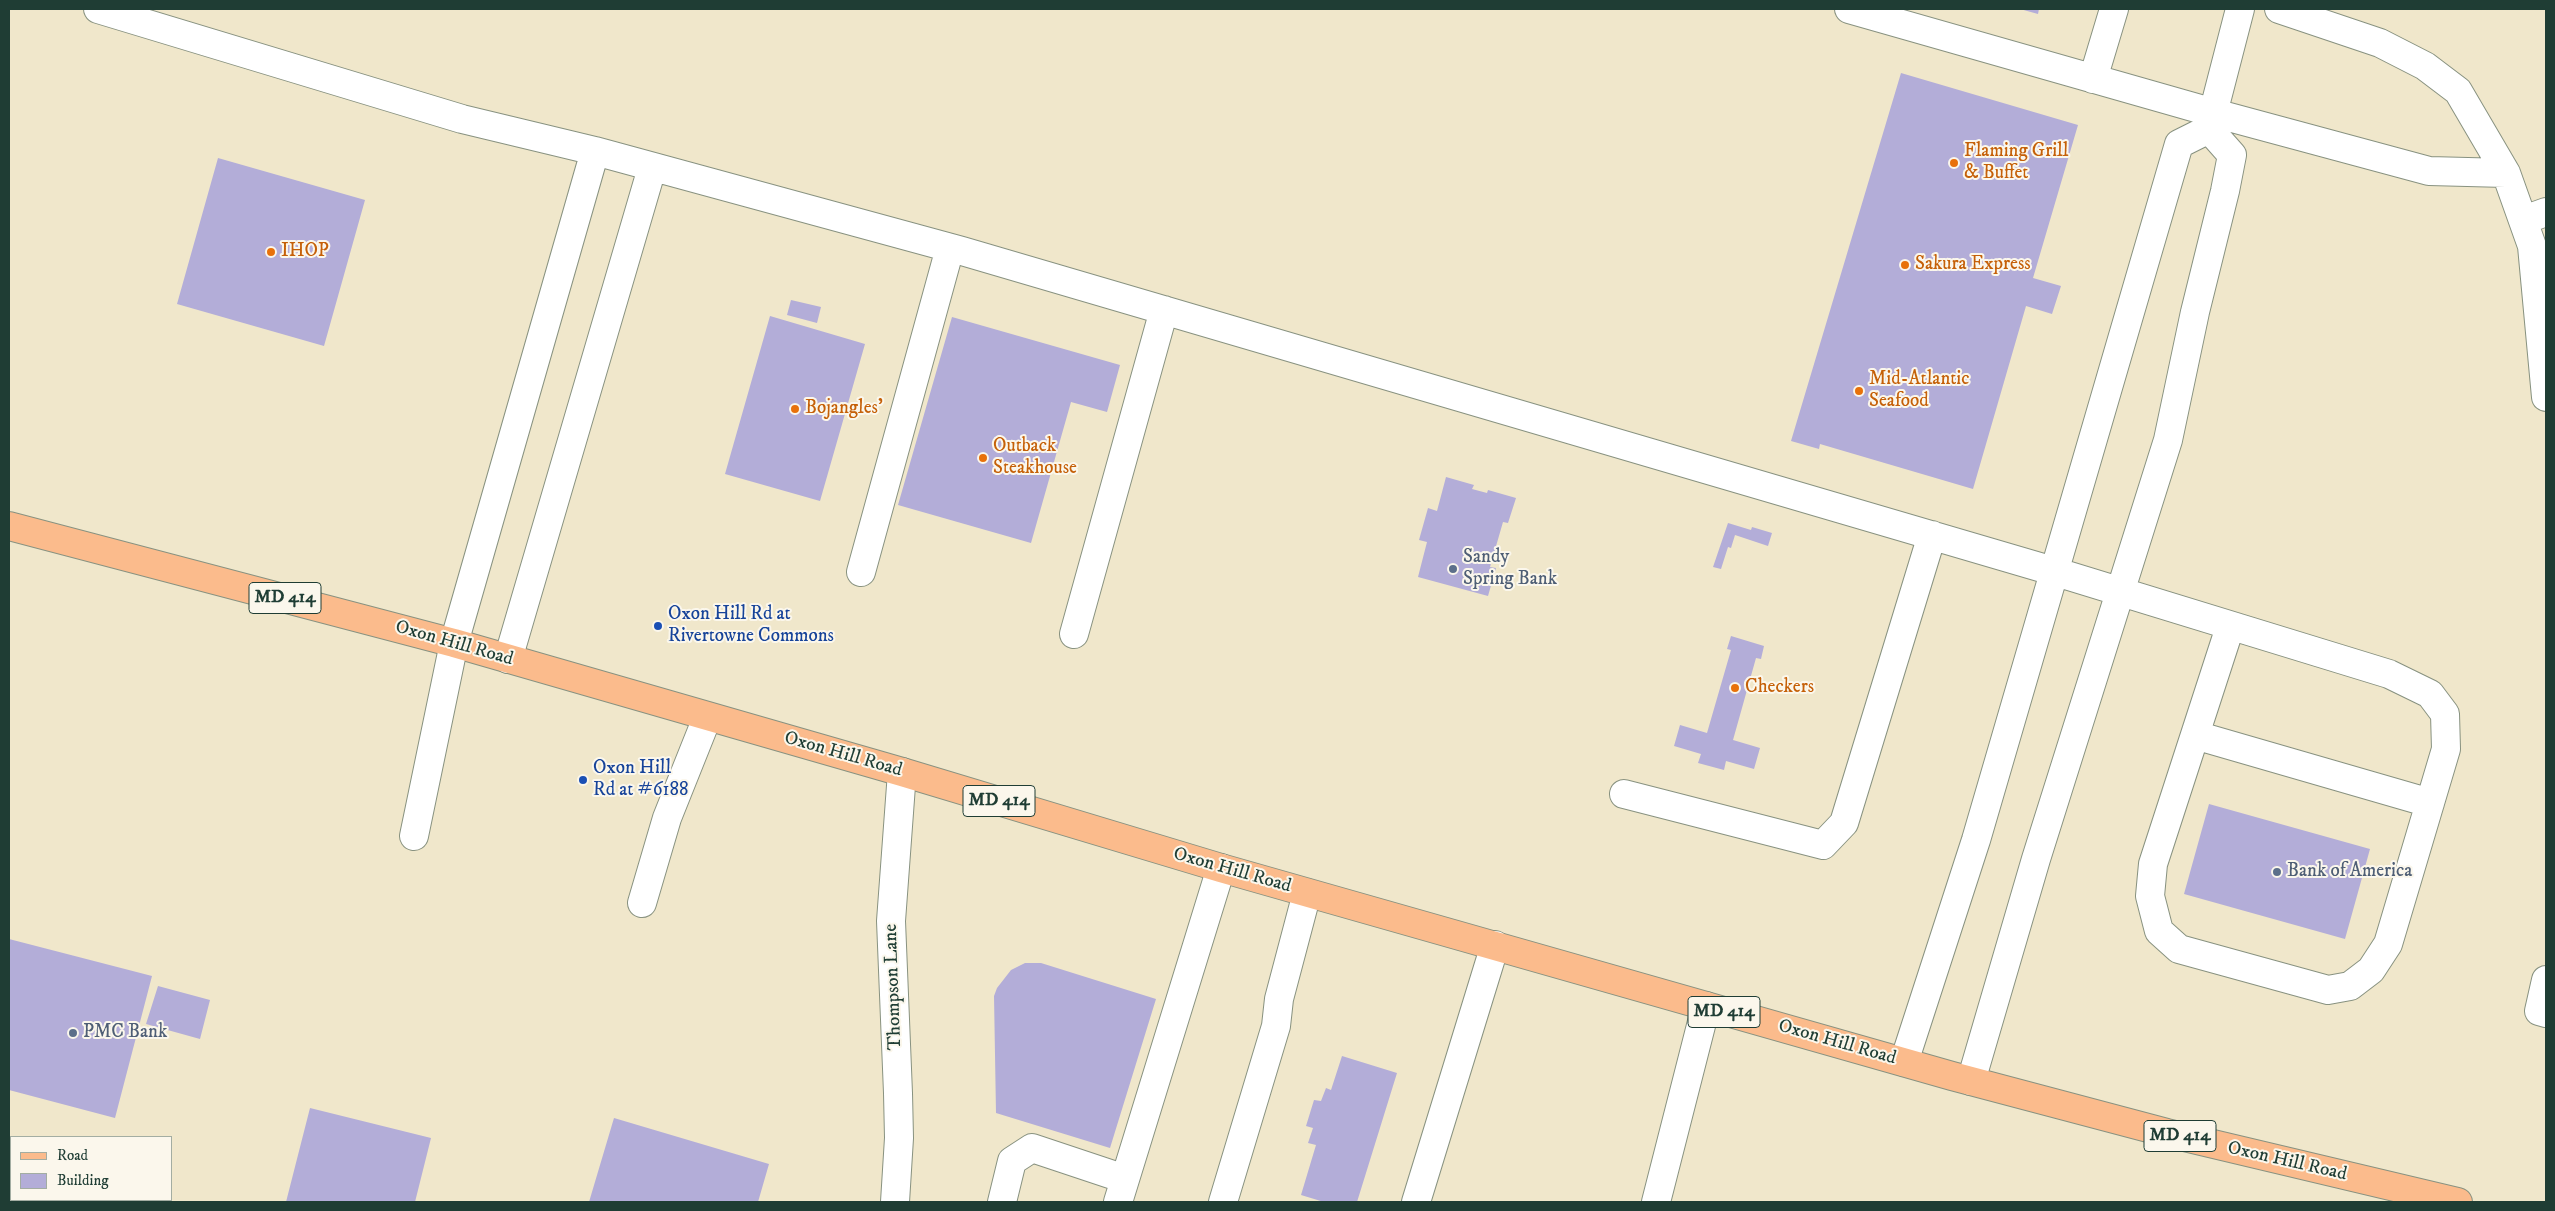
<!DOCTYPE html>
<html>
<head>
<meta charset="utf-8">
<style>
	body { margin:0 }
	#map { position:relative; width:2555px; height:1211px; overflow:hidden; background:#f0e7cb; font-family:"IM FELL DW Pica",serif }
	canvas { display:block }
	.frame { position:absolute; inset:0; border:10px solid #1f3d34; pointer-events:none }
	.legend { position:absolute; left:10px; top:1136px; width:162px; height:65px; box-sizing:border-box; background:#fbf7ec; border:1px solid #a3ada2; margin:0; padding:6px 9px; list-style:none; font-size:15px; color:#1f3d34 }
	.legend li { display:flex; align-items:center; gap:10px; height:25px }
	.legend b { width:25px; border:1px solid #a3ada2 }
</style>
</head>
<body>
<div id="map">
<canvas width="2555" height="1211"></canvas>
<div class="frame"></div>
<ul class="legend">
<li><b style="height:6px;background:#fbbb8c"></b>Road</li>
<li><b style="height:14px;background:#b3add8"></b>Building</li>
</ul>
</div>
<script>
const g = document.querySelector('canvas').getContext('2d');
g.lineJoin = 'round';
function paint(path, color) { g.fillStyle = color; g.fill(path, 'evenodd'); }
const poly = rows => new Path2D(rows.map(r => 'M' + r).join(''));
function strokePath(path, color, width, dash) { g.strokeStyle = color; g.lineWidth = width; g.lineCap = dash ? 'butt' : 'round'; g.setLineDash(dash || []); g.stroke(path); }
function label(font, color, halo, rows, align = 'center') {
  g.font = font + ' "IM FELL DW Pica",serif'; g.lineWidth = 4; g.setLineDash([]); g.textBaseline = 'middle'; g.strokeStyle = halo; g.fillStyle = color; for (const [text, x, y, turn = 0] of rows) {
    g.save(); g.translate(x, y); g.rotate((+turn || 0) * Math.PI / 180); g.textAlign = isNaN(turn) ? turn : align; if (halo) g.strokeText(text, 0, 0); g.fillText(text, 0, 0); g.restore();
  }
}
paint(poly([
	[2020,9,2039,9,2038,14],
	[1901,73,2078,125,2033,278,2061,286,2052,314,2026,306,1973,489,1820,444,1819,449,1791,441],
	[218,158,365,200,324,346,177,304],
	[791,300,821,307,817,323,787,315],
	[770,316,865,344,820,501,725,474],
	[952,317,1120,365,1107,412,1071,402,1031,543,898,505],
	[1446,477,1474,485,1472,489,1487,493,1488,490,1516,498,1508,523,1503,522,1490,567,1496,568,1488,596,1418,577,1427,542,1419,540,1428,508,1437,511],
	[1728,523,1751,530,1752,527,1772,533,1768,546,1735,535,1731,548,1728,547,1721,569,1713,567],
	[1731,636,1764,646,1761,659,1756,658,1733,740,1760,748,1754,769,1726,761,1724,770,1698,763,1701,754,1674,746,1680,725,1707,733,1731,650,1727,649],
	[2209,804,2370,849,2345,939,2184,894],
	[9,939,152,976,115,1118,9,1090],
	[1025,963,1041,963,1156,999,1110,1148,996,1113,994,996,997,988,1011,970],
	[158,986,210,1000,200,1039,146,1024],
	[1342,1056,1397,1073,1357,1202,1324,1202,1301,1195,1316,1145,1308,1143,1313,1128,1306,1126,1314,1100,1321,1101,1326,1088,1331,1090],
	[310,1108,431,1138,415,1202,286,1202],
	[614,1118,769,1164,758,1202,589,1202]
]), '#b3add8');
const minor = poly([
	[98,9,462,119,595,151,962,251,2053,571,2389,674,2430,694,2445,714,2446,749,2388,944,2371,970,2350,986,2328,990,2179,949,2159,931,2150,896,2153,864,2230,627],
	[1849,9,2214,113,2429,171,2506,173],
	[2279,9,2380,43,2425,66,2458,91,2506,173,2532,246,2546,397],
	[2093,79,2114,9],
	[2524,220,2546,212],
	[861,572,950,248],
	[1074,634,1164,310],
	[508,659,652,168],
	[2195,735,2430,803],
	[1624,794,1823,845,1844,823,1932,535],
	[414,836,454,643,595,151],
	[642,903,667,818,707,718],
	[2546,980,2539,1011,2546,1013],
	[1904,1062,1976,840,2179,144,2209,129,2240,9],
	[1971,1081,2036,859,2168,440,2195,312,2225,191,2232,155,2209,129],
	[895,1202,899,1138,898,1093,891,921,902,772],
	[1002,1202,1012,1161,1032,1148,1125,1179],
	[1118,1202,1221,868],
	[1223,1202,1276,1026,1279,999,1307,893],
	[1416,1202,1495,945],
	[1656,1202,1706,1006]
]);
const major = poly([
	[9,526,454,643,902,772,1221,868,1952,1076,2167,1133,2458,1202]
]);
strokePath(minor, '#889280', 30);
strokePath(major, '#889280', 30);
strokePath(minor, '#fff', 28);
strokePath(major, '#fbbb8c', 28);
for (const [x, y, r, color] of [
	[1954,163,5,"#e8710a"],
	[271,252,5,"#e8710a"],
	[1905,265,5,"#e8710a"],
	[1859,391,5,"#e8710a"],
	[795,409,5,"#e8710a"],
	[983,458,5,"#e8710a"],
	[1453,569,5,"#5c6f8a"],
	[658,626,5,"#1a4fb4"],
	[1735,688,5,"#e8710a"],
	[583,780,5,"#1a4fb4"],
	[2277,872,5,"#5c6f8a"],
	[73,1033,5,"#5c6f8a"]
]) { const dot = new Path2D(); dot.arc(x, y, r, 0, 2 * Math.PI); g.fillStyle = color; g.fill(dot); strokePath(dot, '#fbf7ec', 2); }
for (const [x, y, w] of [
	[285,598,72],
	[999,801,72],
	[1724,1012,72],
	[2180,1136,72]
]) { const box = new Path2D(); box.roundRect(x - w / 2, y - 15.5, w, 31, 4); g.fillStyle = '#fbf7ec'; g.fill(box); strokePath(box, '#1f3d34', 1); }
label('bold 18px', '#1f3d34', null, [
	["MD 414",285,598],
	["MD 414",999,801],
	["MD 414",1724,1012],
	["MD 414",2180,1136]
]);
label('19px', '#c56008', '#fbf7ec', [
	["Flaming Grill",1964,152],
	["& Buffet",1964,174],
	["IHOP",281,252],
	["Sakura Express",1915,265],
	["Mid-Atlantic",1869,380],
	["Seafood",1869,402],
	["Bojangles'",805,409],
	["Outback",993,447],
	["Steakhouse",993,469],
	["Checkers",1745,688]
], 'left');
label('19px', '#4e5e75', '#fbf7ec', [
	["Sandy",1463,558],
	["Spring Bank",1463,580],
	["Bank of America",2287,872],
	["PMC Bank",83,1033]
], 'left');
label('19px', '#164399', '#fbf7ec', [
	["Oxon Hill Rd at",668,615],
	["Rivertowne Commons",668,637],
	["Oxon Hill",593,769],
	["Rd at #6188",593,791]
], 'left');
label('19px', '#1f3d34', '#fbf7ec', [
	["Oxon Hill Road",454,644,16],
	["Oxon Hill Road",843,755,16],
	["Oxon Hill Road",1232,871,16],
	["Thompson Lane",894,987,-92],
	["Oxon Hill Road",1837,1043,16],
	["Oxon Hill Road",2287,1162,13]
]);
</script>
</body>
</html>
